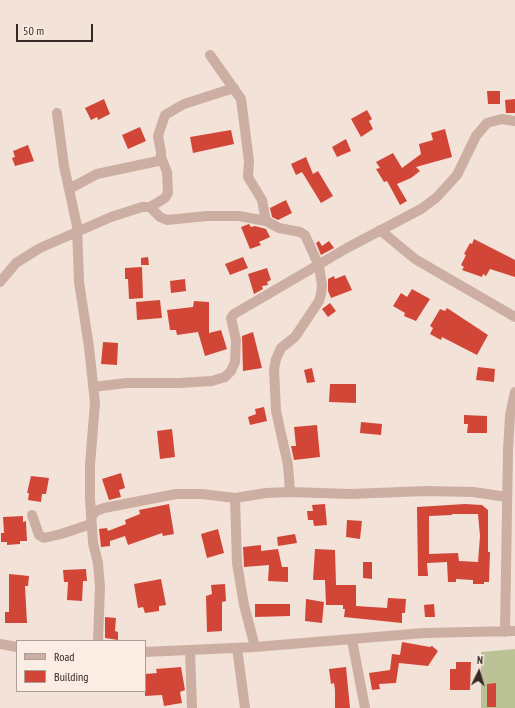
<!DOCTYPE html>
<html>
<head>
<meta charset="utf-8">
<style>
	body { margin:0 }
	#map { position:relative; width:515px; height:708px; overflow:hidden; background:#f3e2d7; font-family:"PT Sans Narrow",sans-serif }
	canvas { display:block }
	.legend { position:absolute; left:16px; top:640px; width:130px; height:52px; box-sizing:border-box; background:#fbede4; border:1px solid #ac9e98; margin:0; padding:5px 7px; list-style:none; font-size:12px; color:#362825 }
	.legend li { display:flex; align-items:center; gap:8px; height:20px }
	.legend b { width:20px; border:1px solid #ac9e98 }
	.north { position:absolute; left:459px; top:652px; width:40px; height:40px; -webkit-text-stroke:3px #fbede4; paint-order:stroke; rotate:5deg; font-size:11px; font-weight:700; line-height:16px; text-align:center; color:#362825 }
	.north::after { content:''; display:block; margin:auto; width:14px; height:18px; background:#362825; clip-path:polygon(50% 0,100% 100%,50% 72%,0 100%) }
	.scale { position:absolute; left:16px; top:24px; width:77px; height:18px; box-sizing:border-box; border:2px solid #362825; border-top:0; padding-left:5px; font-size:12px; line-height:14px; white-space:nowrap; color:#362825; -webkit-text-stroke:3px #fbede4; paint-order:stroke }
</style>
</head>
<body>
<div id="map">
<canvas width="515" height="708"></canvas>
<ul class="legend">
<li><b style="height:5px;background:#ccafa2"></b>Road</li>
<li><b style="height:11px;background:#d14637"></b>Building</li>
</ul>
<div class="north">N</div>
<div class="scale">50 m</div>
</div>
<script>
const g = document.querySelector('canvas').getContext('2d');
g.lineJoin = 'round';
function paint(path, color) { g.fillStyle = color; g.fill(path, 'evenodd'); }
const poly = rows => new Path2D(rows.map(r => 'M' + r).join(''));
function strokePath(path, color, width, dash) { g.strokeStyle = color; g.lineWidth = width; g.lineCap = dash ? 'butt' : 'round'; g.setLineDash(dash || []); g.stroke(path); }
paint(poly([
	[515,649,515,708,481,708,481,652]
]), '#bbc396');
paint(poly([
	[487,91,500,91,500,104,488,104],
	[104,99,110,114,98,120,97,117,91,120,85,108],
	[515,99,515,113,506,113,505,100],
	[367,110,372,119,369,121,373,129,361,137,351,119],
	[140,127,146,141,128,149,122,135],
	[445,129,452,157,416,167,420,171,411,178,397,184,407,201,400,205,387,181,384,182,376,169,380,168,376,162,393,153,402,168,421,154,419,144,433,140,431,133],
	[231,130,234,144,193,153,190,137],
	[346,139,351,151,337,157,332,147],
	[28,145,34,161,15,166,12,158,15,157,13,151],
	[306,157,313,174,318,171,333,196,321,203,302,172,296,175,291,164],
	[286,200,292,213,278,220,272,217,270,208],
	[249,224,251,227,255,226,266,229,270,237,259,242,261,245,250,249,241,227],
	[474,239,515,260,515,277,490,269,486,276,483,274,482,277,462,270,464,267,461,265,466,255,464,254,470,243,472,244],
	[319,241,322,246,329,241,334,248,321,255,316,243],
	[148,257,149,265,141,265,141,258],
	[243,257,248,268,230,275,225,264],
	[142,267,143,298,129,299,128,279,125,279,125,268],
	[267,268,271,280,267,282,268,285,262,286,263,289,254,294,248,274],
	[345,275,352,290,331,298,328,291,328,279,334,276,335,279],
	[185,279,186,291,171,293,170,281],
	[412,289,430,299,416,321,404,316,405,313,393,306,401,293,407,297],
	[160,300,162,318,137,320,136,302],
	[194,301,209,302,209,333,221,330,227,349,205,356,198,332,177,335,176,330,170,330,167,310,193,307],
	[330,303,336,311,328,317,322,309],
	[447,308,488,335,477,355,442,337,441,340,430,334,433,328,430,326,440,309,445,311],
	[253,332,262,368,243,371,242,336],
	[103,342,118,343,117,365,101,364],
	[478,367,495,369,494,382,476,380],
	[312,368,315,382,307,383,304,370],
	[330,384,356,384,356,403,329,402],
	[264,407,267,421,250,425,248,417,256,414,255,409],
	[464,415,487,416,487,433,467,433,468,424,464,424],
	[361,422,382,424,381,435,360,433],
	[317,425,320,457,294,460,291,446,296,446,294,427],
	[172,429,175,457,160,459,157,431],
	[121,473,125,488,119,490,121,497,109,500,102,479],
	[31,476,49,478,46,494,42,494,41,502,28,500,29,493,27,493],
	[169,504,174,534,163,536,162,533,128,545,125,536,110,541,110,546,101,547,99,529,107,528,108,531,126,524,125,520,140,514,139,510],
	[325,504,327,525,314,526,313,520,308,520,307,511,313,511,312,505],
	[465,504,482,505,488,510,488,552,490,552,489,582,484,582,484,584,473,584,473,580,456,579,456,582,448,582,447,562,427,563,428,576,418,576,417,507],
	[452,514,478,514,480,536,478,562,459,561,458,553,429,554,429,516,452,515],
	[23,516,23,522,26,521,27,541,20,541,20,544,7,545,7,542,1,542,1,533,4,533,3,517],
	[347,520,362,521,360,539,346,537],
	[218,529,224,553,207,558,201,534],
	[295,534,297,543,278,546,277,537],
	[261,545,261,551,278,549,282,567,288,567,288,582,268,581,269,565,244,567,243,547],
	[315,549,335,550,336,585,356,585,356,606,387,608,388,598,406,599,405,613,402,613,402,623,344,617,345,609,343,609,343,605,326,605,325,580,313,580],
	[363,562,372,562,372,579,363,578],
	[86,569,87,581,83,581,82,601,67,600,68,582,64,582,63,570],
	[9,574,29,576,28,586,25,586,27,623,5,623,5,612,9,612],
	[161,579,166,605,159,606,159,611,145,613,143,607,138,608,134,584],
	[225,584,226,601,222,602,222,631,207,632,206,596,212,594,211,585],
	[306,599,324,602,322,623,305,621],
	[255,604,290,604,290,616,255,617],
	[434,604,435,617,425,617,424,605],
	[105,617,116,618,115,631,118,632,118,640,105,638],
	[402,642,430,647,432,646,438,651,428,666,399,663,396,683,379,684,380,689,372,690,369,673,390,670,392,654,400,655],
	[456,662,471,662,470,690,450,690,450,669,456,669],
	[181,667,185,690,180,692,182,703,164,706,162,695,145,696,145,674,157,673,156,669],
	[346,667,350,708,335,708,335,690,334,683,331,684,329,669],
	[496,683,496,707,487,707,487,684]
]), '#d14637');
strokePath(poly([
	[210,55,241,99,249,161,248,177,262,200,266,221],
	[57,113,64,166,77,226,79,282,89,347,95,403,90,465,90,498,93,543,98,563,100,587,98,641],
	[69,189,97,174,158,161,161,157,161,152,158,136,165,115,184,104,234,88],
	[150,207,165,198,168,193,167,172,161,157],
	[380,230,415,259,515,317],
	[0,282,16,263,40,248,111,217,142,207,150,207,160,217,167,220,207,216,239,216,266,221,279,228,300,232,305,235,319,266,322,285,321,294,319,301,295,337,281,348,276,359,274,369,276,411,288,465,290,492],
	[93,387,126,383,179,383,212,381,225,377,231,371,235,362,236,340,231,318,234,314,347,248,421,209,436,198,457,175,476,136,487,123,502,119,515,121],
	[235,498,237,563,244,605,255,647],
	[32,515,39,535,44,538,61,534,91,524],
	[91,517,96,511,104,508,176,494,202,494,235,498,266,493,290,492,350,494,426,491,473,492,507,497],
	[505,632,508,450,510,415,515,392],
	[352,640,365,708],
	[0,644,17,647],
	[237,648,245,708],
	[190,651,192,708],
	[145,652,255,647,424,633,515,631]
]), '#ccafa2', 10);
</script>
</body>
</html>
